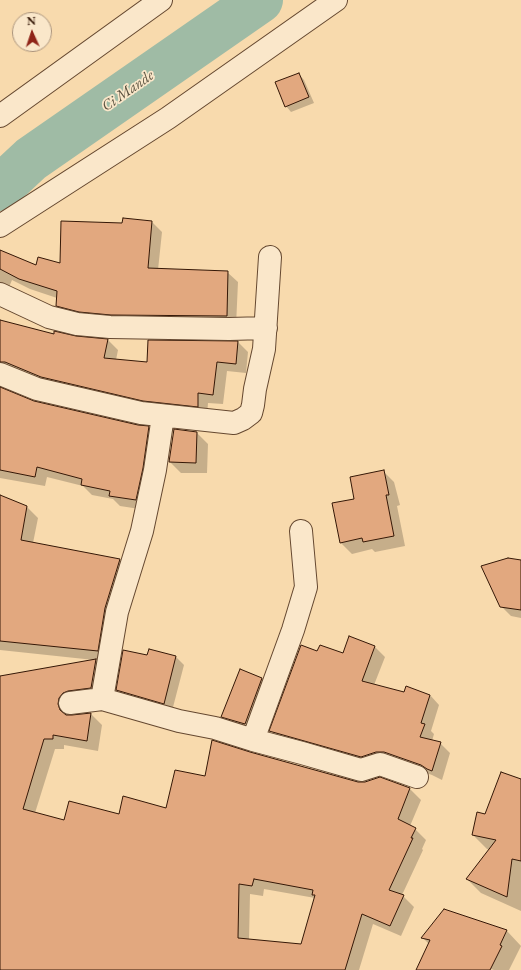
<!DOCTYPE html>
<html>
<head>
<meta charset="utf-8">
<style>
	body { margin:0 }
	#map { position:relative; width:521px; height:970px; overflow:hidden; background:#f8daad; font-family:"EB Garamond",serif }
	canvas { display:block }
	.north { position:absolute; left:12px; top:12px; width:40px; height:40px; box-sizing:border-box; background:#fae7ca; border:1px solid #ab947c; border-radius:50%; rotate:357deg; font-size:11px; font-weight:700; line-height:16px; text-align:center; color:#341706 }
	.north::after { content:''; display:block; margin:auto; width:14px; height:18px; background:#8f2418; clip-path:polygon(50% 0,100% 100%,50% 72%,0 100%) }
</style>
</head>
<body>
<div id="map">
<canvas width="521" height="970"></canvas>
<div class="north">N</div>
</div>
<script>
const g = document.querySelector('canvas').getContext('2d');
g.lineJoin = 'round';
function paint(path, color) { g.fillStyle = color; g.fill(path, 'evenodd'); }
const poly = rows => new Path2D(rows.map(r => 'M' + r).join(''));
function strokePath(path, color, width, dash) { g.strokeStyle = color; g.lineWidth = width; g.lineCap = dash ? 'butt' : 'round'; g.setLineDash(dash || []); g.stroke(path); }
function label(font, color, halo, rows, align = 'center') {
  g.font = font + ' "EB Garamond",serif'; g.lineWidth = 3.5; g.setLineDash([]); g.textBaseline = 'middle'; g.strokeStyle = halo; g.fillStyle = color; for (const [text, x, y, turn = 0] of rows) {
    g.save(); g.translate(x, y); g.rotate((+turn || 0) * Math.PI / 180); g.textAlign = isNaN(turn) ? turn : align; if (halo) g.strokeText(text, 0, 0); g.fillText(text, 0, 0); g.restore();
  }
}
paint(poly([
	[299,74,304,80,314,103,291,112,286,106],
	[152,222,162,232,158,270,227,272,238,282,236,326,67,316,57,305,57,298,30,289,12,280,7,292,0,297,0,251,37,266,61,265,123,224],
	[0,321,55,335,108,340,118,350,116,360,148,363,238,342,248,352,246,373,227,371,223,404,208,403,207,416,0,377],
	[0,389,32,402,148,427,159,438,146,510,120,506,113,499,92,495,83,486,47,477,45,486,0,478],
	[197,433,208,444,207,473,181,473,170,462],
	[383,471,394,482,400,505,397,506,405,546,375,552,372,549,352,554,341,543,356,500],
	[10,500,27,507,38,518,33,543,120,560,131,571,108,661,96,660,107,671,102,698,69,709,68,716,91,714,102,725,98,751,64,745,64,749,55,749,35,813,65,821,167,810,205,778,357,783,365,783,380,778,410,789,421,800,410,826,415,829,426,840,422,849,423,850,402,895,414,907,401,936,373,924,359,970,0,970,0,677,94,660,0,650,0,544],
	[264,889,315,898,302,945,249,940,250,894,263,896],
	[521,561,521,618,511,616,501,606],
	[350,638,375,647,385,657,374,685,405,694,430,695,439,705,431,731,434,734,432,741,440,743,450,753,442,780,432,775,395,762,371,766,280,741,271,731,318,653,344,654],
	[148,656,176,657,184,665,172,711,126,698,117,690],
	[262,678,273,689,256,735,233,728,223,717],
	[521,780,521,911,481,893,467,879,490,850,487,849,473,835,485,815],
	[444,910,507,931,521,946,509,970,494,970,481,966,479,970,417,970,429,944,423,938]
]), '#0003');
strokePath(poly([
	[0,188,31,159,260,0]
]), '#9fbba5', 46);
const building = poly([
	[299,73,309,97,285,107,275,82,299,73],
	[123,218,152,221,148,268,228,271,227,316,111,315,79,312,56,306,57,291,19,279,0,269,0,250,36,265,38,257,60,263,61,221,122,223,123,218],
	[0,320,54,334,54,331,76,336,108,339,104,358,147,362,148,340,238,341,236,364,217,362,213,395,198,393,198,407,143,401,41,377,5,362,0,362,0,320],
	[0,387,34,401,138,425,149,426,143,468,136,500,109,496,110,491,81,485,82,479,37,467,35,477,0,470,0,387],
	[174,429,197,432,196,463,169,462,174,429],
	[384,470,389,495,386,495,394,536,363,542,362,538,340,543,332,503,354,499,350,477,384,470],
	[0,495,27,506,21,540,120,559,105,608,98,651,0,641,0,495],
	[508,558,521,560,521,610,500,607,481,566,508,558],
	[349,636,375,646,362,681,404,692,406,686,430,695,421,723,425,724,420,737,441,742,432,771,427,769,421,765,384,752,376,752,361,757,269,731,301,645,317,651,320,645,343,653,349,636],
	[149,649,176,656,164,704,116,690,123,650,147,655,149,649],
	[96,659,91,688,68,691,63,693,59,698,58,704,60,710,66,715,72,715,91,713,87,741,53,735,53,739,44,739,23,809,64,820,69,801,119,814,123,796,166,808,175,770,205,776,212,740,250,752,358,782,365,782,380,777,410,788,398,819,416,828,411,838,413,838,389,890,404,895,390,926,362,914,345,970,0,970,0,676,96,659],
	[254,879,313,890,312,895,315,895,301,944,238,938,239,884,252,886,254,879],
	[240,669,262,678,245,724,221,717,240,669],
	[501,772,521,779,521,861,512,859,507,897,466,879,496,840,472,835,477,812,485,814,501,772],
	[444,909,507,930,500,945,502,946,490,970,416,970,430,940,421,938,444,909]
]);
paint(building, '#e2a87f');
strokePath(building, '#341706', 1);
const minor = poly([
	[0,116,161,0],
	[0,226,168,118,336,0],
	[0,294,49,317,77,324,110,327,229,329,266,328],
	[0,374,37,389,141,413,234,423,243,419,251,413,253,405,255,389,264,349,270,257],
	[102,699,117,612,142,531,155,470,163,416],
	[70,703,102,699,179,721,215,728,253,740,302,753,361,770,380,764,417,777],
	[253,740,293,630,306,587,301,531]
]);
strokePath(minor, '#654830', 24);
strokePath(minor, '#fae7ca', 22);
label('italic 15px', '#59503e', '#fae7ca', [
	["Ci Mande",128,91,-35]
]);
</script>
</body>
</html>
